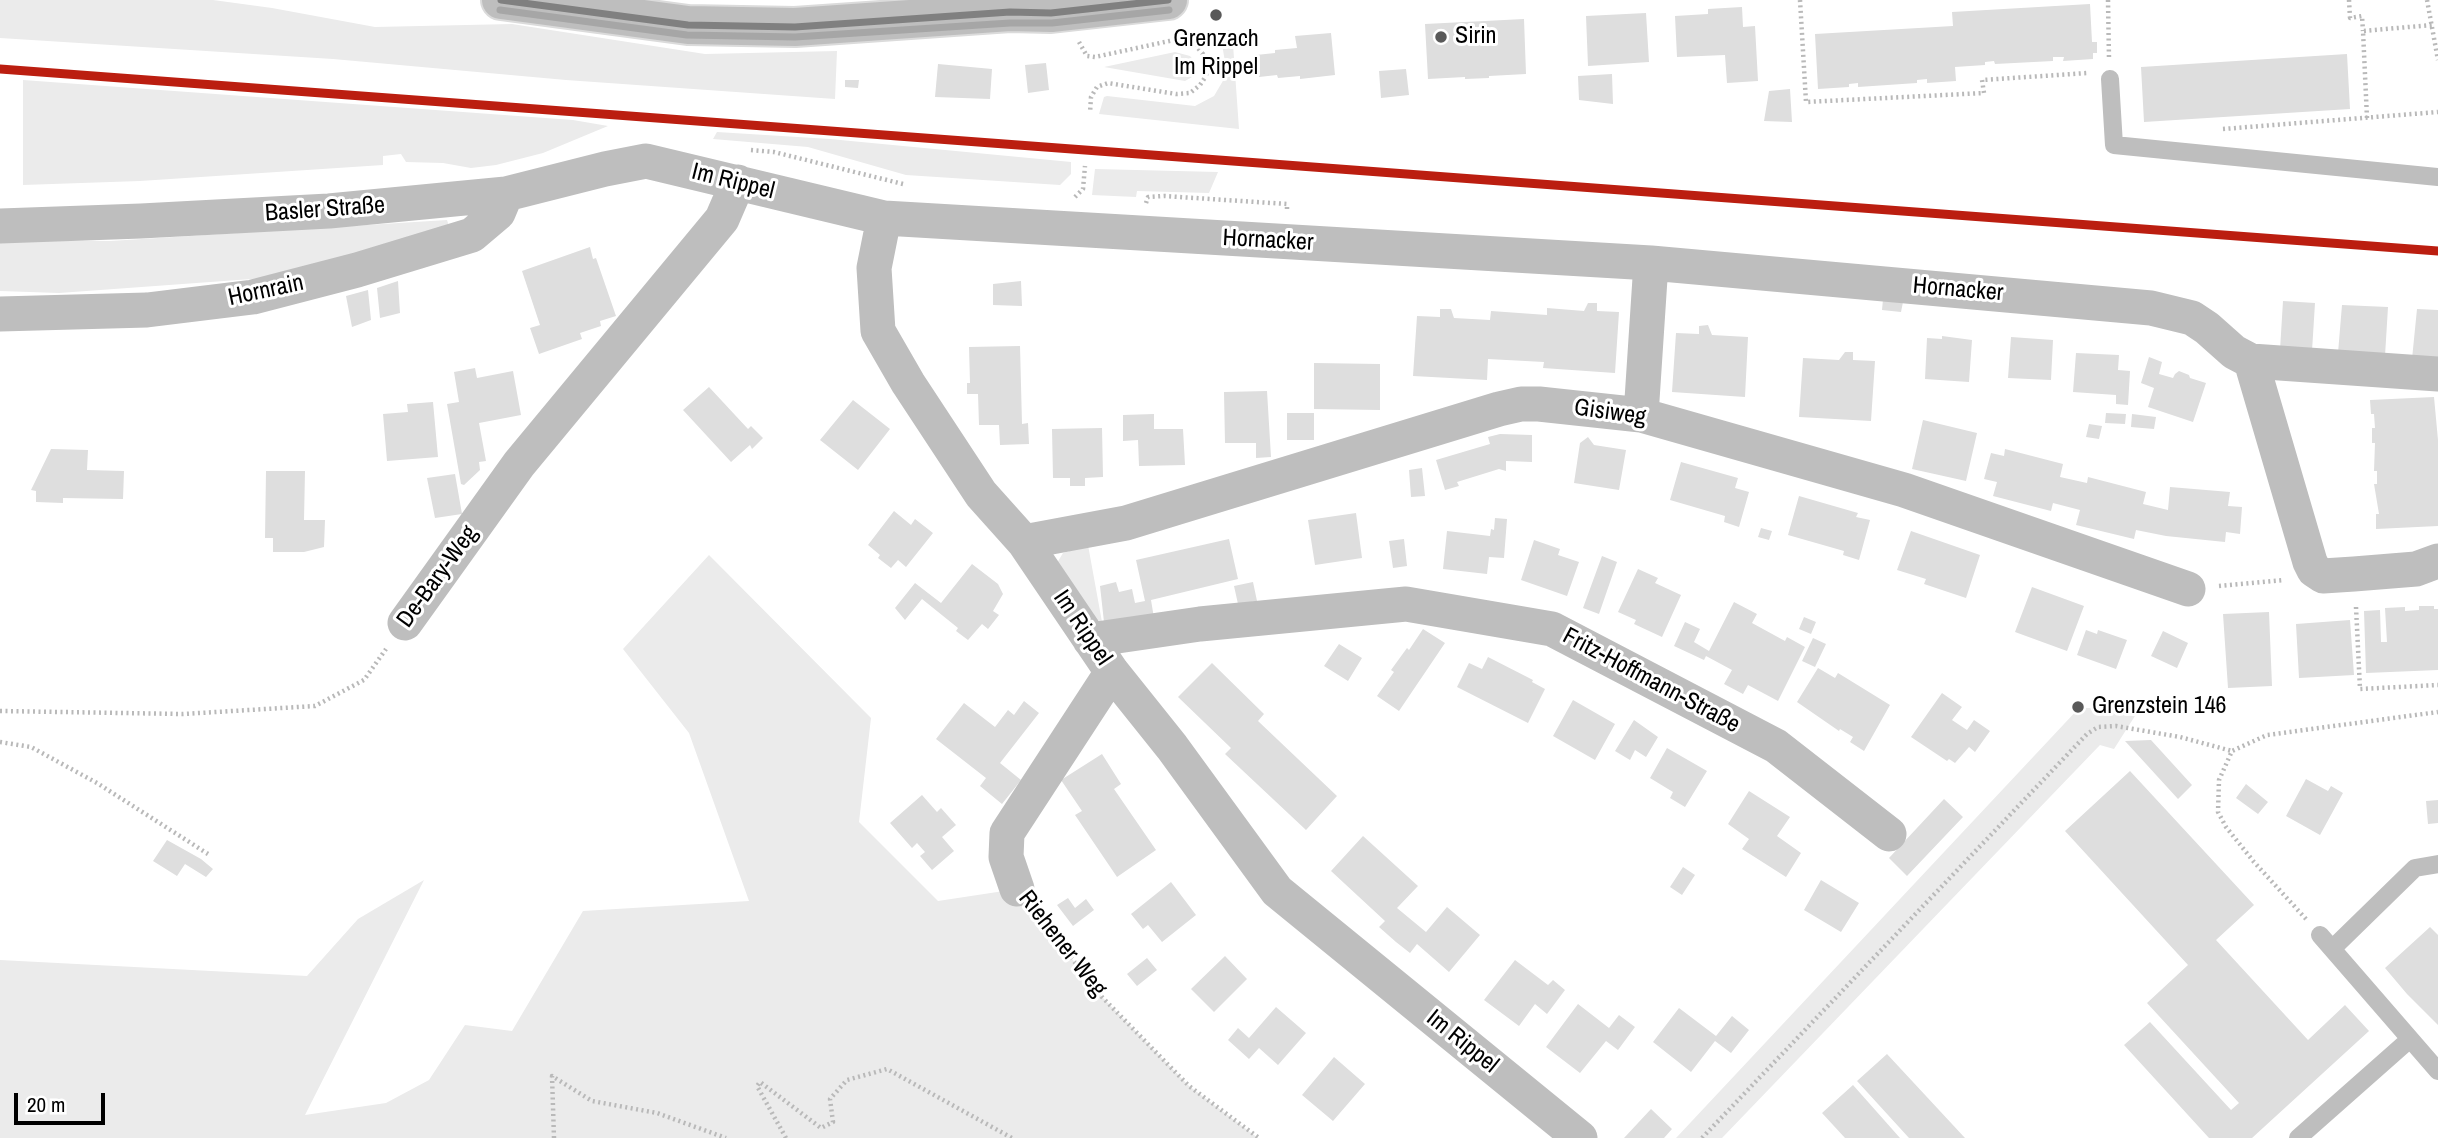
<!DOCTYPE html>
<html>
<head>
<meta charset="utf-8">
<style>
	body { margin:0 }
	#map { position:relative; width:2438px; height:1138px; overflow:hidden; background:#fff; font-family:"Archivo Narrow",sans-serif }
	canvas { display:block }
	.scale { position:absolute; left:14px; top:1093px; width:91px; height:32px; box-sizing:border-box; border:4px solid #000; border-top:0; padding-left:9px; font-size:21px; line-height:24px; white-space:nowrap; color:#000; -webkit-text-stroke:5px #fff; paint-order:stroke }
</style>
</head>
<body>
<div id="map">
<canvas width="2438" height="1138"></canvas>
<div class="scale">20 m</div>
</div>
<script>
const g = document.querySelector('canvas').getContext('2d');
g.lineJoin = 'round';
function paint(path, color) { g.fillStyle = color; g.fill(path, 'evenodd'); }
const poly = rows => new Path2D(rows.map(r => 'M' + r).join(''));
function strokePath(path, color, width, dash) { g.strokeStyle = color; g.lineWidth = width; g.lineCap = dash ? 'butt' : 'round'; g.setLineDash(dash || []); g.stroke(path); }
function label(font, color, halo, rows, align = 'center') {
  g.font = font + ' "Archivo Narrow",sans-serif'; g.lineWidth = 6; g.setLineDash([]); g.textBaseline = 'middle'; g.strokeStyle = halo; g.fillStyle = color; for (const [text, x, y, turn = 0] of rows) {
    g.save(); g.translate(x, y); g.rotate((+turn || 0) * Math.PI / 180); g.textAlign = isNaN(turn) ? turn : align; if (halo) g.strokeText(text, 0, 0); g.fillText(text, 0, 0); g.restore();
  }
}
paint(poly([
	[0,0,213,0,272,8,375,27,512,24,705,54,837,51,835,99,566,80,333,59,0,38],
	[1232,30,1239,129,1099,114,1104,97,1107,96,1195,106,1214,96,1227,74,1222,44,1206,32],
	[1175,52,1190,56,1195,62,1196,69,1192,77,1185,81,1104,67],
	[23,80,573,120,608,126,543,153,496,165,471,168,443,163,406,162,401,154,383,156,383,165,140,181,23,185],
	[717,132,830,139,1071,162,1071,174,1060,185,906,175,808,147,713,139],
	[1095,169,1218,172,1209,193,1137,191,1136,197,1092,195],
	[447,220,449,226,279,277,59,293,0,291,0,240,110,241],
	[1088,545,1102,622,1087,616,1057,563,1063,553],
	[709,555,871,718,859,822,938,901,1017,889,1102,997,1189,1086,1258,1138,0,1138,0,960,307,976,358,919,424,880,305,1115,386,1103,429,1080,465,1025,512,1031,583,911,749,901,689,733,623,649],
	[2079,708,2140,708,2114,749,2100,745,1722,1138,1676,1138]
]), '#ebebeb');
paint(poly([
	[2090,4,2092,42,2097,42,2097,53,2093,53,2093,59,2063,61,2064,57,2053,57,2053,61,1995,64,1994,61,1985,62,1985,65,1955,67,1956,81,1927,83,1927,79,1917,80,1917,83,1858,87,1858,83,1849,84,1849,87,1818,89,1815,34,1953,26,1952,12],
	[1742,7,1743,27,1755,26,1758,81,1727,83,1725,55,1677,57,1675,16,1708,14,1708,9],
	[1646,13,1649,62,1588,66,1586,16],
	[1524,19,1526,74,1489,76,1489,78,1465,79,1465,77,1428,79,1425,24],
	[1331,33,1335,75,1300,79,1300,76,1278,78,1277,75,1259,77,1256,55,1275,53,1275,50,1297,48,1295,36],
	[2347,54,2350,109,2144,122,2141,67],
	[1046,63,1049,90,1028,93,1025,65],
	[938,64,992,69,990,99,935,97],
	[1406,69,1409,95,1381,98,1379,71],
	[1612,74,1613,104,1579,100,1578,76],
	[845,80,859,80,858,88,845,87],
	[1790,89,1792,122,1764,121,1769,91],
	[590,247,593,259,596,258,616,316,600,321,601,326,580,333,582,339,539,354,530,328,540,325,522,271],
	[398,281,400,313,380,318,377,288],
	[1021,281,1022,306,993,305,993,284],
	[368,290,371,320,352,327,346,296],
	[1883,299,1903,302,1901,312,1882,310],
	[2283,301,2315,303,2312,351,2280,350],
	[1588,303,1597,303,1597,311,1619,312,1615,373,1543,368,1544,362,1488,359,1487,380,1413,376,1417,316,1440,317,1440,309,1451,309,1454,318,1490,320,1491,311,1547,315,1547,308,1584,311],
	[2342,305,2388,307,2385,356,2338,353],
	[2417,309,2438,310,2438,361,2412,359],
	[1708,325,1712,335,1748,337,1745,397,1672,392,1676,333,1699,334,1699,326],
	[1942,336,1972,340,1969,382,1925,379,1927,338,1942,339],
	[2011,337,2053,340,2051,380,2008,378],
	[1020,346,1022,424,1028,423,1029,444,1000,445,999,425,979,425,978,394,967,394,967,383,970,383,969,347],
	[1845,352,1853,352,1853,360,1875,361,1871,421,1799,417,1803,358,1839,360],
	[2076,353,2119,355,2118,370,2130,371,2128,405,2116,404,2116,395,2073,392],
	[2149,357,2162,362,2159,374,2173,378,2175,374,2179,371,2189,375,2190,378,2206,383,2193,422,2148,407,2154,388,2141,383],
	[1314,363,1380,364,1380,410,1314,409],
	[475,368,477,378,513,371,521,415,479,423,486,461,479,462,480,470,464,485,461,484,447,404,459,402,454,372],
	[709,387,748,429,751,426,763,438,752,449,750,445,731,462,683,410],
	[1267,391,1271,457,1256,458,1256,443,1225,443,1224,392],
	[2434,397,2438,440,2438,526,2376,529,2376,514,2379,514,2374,484,2377,484,2377,471,2374,471,2375,443,2372,443,2372,428,2375,428,2374,414,2371,414,2370,400],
	[853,400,890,429,858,470,820,440],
	[433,402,438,457,387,461,383,414,408,412,407,404],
	[1287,413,1314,413,1314,440,1287,440],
	[2106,413,2126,414,2125,424,2105,423],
	[1154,414,1154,429,1183,429,1185,465,1139,466,1138,440,1123,441,1123,415],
	[2132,414,2156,417,2154,429,2131,427],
	[1923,420,1977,433,1966,481,1912,469],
	[2089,424,2102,426,2099,439,2086,437],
	[1102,428,1103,477,1085,478,1085,486,1070,486,1070,478,1053,478,1052,429],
	[1500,434,1532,435,1532,462,1506,461,1506,471,1499,469,1457,482,1459,486,1445,490,1436,460,1490,444,1488,437],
	[1588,437,1594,445,1626,450,1619,490,1574,483,1580,443],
	[51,449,88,450,87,470,124,471,123,499,63,498,63,503,36,502,36,491,31,490],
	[2005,449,2063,464,2060,477,2087,483,2088,477,2146,492,2143,504,2168,510,2170,487,2230,492,2228,506,2242,507,2240,534,2226,532,2225,542,2166,536,2136,530,2134,539,2076,525,2080,510,2053,503,2051,511,1993,496,1997,482,1984,479,1991,453,2004,456],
	[1681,462,1738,478,1735,488,1749,492,1739,527,1724,522,1725,516,1670,500],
	[1422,468,1425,496,1411,497,1409,470],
	[266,471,305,471,304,520,325,520,324,547,304,552,273,552,273,538,265,538],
	[455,474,462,514,435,518,427,478],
	[1799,496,1858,513,1856,517,1870,520,1859,560,1843,555,1844,551,1788,535],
	[894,511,911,525,915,519,933,533,906,567,898,560,891,568,878,558,880,555,868,545],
	[1356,513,1362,558,1315,565,1308,520],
	[1495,518,1507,519,1504,558,1489,557,1487,574,1443,569,1447,531,1490,536,1491,529,1494,530],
	[1761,528,1772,531,1769,540,1758,537],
	[1911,531,1980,555,1966,598,1924,584,1926,579,1897,570],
	[1229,539,1238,579,1151,600,1154,618,1104,622,1100,586,1116,582,1119,592,1132,589,1135,603,1145,601,1136,560],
	[1404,539,1407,566,1393,568,1389,541],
	[1534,540,1560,549,1558,555,1579,562,1567,596,1521,580],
	[1602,556,1617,562,1599,614,1583,608],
	[972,564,998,584,1003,594,993,611,999,615,988,629,982,624,968,640,956,631,958,628,922,599,905,620,895,608,915,583,941,603],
	[1638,569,1658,578,1655,583,1681,595,1662,637,1634,624,1636,620,1618,612],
	[1253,582,1257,601,1238,604,1234,586],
	[2032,587,2084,606,2067,651,2015,632],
	[1734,602,1757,614,1752,623,1785,641,1787,637,1805,647,1778,701,1748,685,1743,694,1724,684,1732,670,1706,656,1704,660,1674,646,1685,622,1700,629,1694,642,1709,651],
	[2419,606,2434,606,2434,609,2438,609,2438,670,2366,673,2364,611,2380,610,2381,642,2387,642,2385,608,2405,607,2405,611,2419,610],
	[2269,612,2272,686,2228,688,2223,614],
	[1804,617,1816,622,1811,634,1799,629],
	[2350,620,2354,675,2299,678,2296,624],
	[1423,629,1445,643,1399,711,1377,696,1394,672,1391,670,1407,648,1409,650],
	[2086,630,2097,634,2098,630,2127,640,2116,669,2077,655],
	[2163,631,2188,643,2177,668,2151,656],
	[1813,638,1826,644,1815,667,1802,661],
	[1339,644,1362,658,1348,681,1324,666],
	[1488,657,1533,680,1532,682,1545,689,1528,723,1457,687,1469,663,1482,669],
	[1212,663,1264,714,1258,721,1337,796,1306,830,1225,754,1231,748,1178,697],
	[1818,668,1835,678,1838,673,1890,705,1864,751,1850,742,1853,737,1840,729,1839,731,1797,702],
	[1942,693,1962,707,1952,720,1967,730,1974,720,1990,731,1975,752,1969,747,1955,763,1949,759,1947,761,1911,737],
	[1573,700,1615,724,1595,760,1553,736],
	[1024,701,1039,713,1000,763,1021,780,1002,804,980,786,986,778,936,739,964,703,995,727,1008,710,1014,715],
	[1634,720,1658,737,1646,757,1635,750,1630,760,1615,751],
	[2151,740,2192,785,2178,799,2125,741],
	[1667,748,1707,771,1685,807,1670,798,1673,792,1650,778],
	[1102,754,1121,784,1114,789,1156,850,1117,877,1075,815,1082,811,1061,780],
	[2130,771,2254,905,2216,940,2308,1040,2345,1005,2369,1031,2252,1138,2209,1138,2124,1045,2150,1022,2231,1110,2239,1103,2147,1003,2188,965,2065,831],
	[2306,779,2328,791,2331,786,2343,793,2320,835,2286,816],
	[2246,784,2268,802,2258,814,2236,798],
	[1749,791,1790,817,1777,836,1801,853,1786,877,1742,849,1749,839,1728,824],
	[922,795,937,812,941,808,956,825,942,837,954,851,932,870,920,856,925,852,917,843,912,848,890,823],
	[1944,799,1963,817,1907,876,1889,858],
	[2438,800,2438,823,2428,824,2426,801],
	[1363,836,1418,886,1397,908,1426,932,1447,907,1480,935,1449,972,1417,944,1410,953,1396,942,1379,927,1385,921,1331,871],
	[167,840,201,859,213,869,206,877,185,864,177,876,153,861],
	[1683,867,1695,875,1682,895,1670,887],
	[1821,880,1859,903,1841,932,1804,910],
	[1171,882,1196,915,1162,942,1148,925,1143,929,1131,914],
	[1068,898,1075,908,1086,899,1094,910,1073,926,1057,905],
	[2430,927,2438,935,2438,1025,2407,994,2385,968],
	[1225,956,1247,979,1214,1012,1191,989],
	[1147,958,1157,970,1137,986,1127,974],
	[1515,960,1548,985,1553,980,1565,990,1547,1014,1535,1004,1519,1026,1484,1000],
	[1578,1004,1609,1028,1619,1015,1635,1027,1618,1050,1606,1041,1580,1073,1546,1047],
	[1276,1007,1306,1033,1278,1065,1259,1048,1249,1059,1228,1040,1238,1028,1249,1038],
	[1679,1008,1716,1036,1732,1016,1749,1030,1731,1053,1715,1041,1691,1072,1653,1042],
	[1887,1054,1965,1138,1909,1138,1857,1081],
	[1334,1057,1365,1084,1333,1121,1302,1095],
	[1853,1085,1900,1138,1845,1138,1822,1113],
	[1651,1109,1672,1129,1664,1138,1624,1138]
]), '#dedede');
const primary = poly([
	[501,0,688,25,795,27,1010,12,1051,13,1168,0]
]);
strokePath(primary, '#dbdbdb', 42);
strokePath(poly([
	[1800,0,1806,102,1984,93,1982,80,2088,73],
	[2108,0,2109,59],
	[2349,0,2350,18,2362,16,2363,31],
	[2427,0,2438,60],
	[1079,42,1087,56,1095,57,1174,40,1185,40,1195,45,1203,54,1207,65,1206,76,1200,85,1190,93,1176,94,1108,83,1097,87,1091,97,1090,113],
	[2367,118,2363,31,2432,25],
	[2223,129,2438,112],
	[751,150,774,152,903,184],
	[1075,197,1083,189,1085,166],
	[1146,203,1148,197,1164,196,1287,204,1287,210],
	[2219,586,2284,580],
	[2356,607,2360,689,2438,685],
	[0,711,183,714,315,706,364,680,386,649],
	[0,742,31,747,97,783,208,854],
	[1037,914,1102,997,1189,1086,1259,1138],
	[2306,919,2254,862,2226,827,2218,812,2219,780,2232,751,2267,735,2438,712],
	[554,1138,552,1076,592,1101,657,1113,726,1138],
	[786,1138,757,1086,760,1082,821,1128,833,1122,830,1099,847,1080,887,1069,1012,1138],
	[1702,1138,2087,734,2098,727,2116,726,2180,737,2232,751]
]), '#b9b9b9', 4.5, [2, 3.5]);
strokePath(poly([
	[2110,79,2114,145,2438,177],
	[2320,935,2438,1071],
	[2332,949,2415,868,2438,864],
	[2298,1138,2410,1039]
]), '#bebebe', 18);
strokePath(poly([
	[884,218,874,268,878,331,908,383,981,494,1024,542,1112,672,1172,747,1277,891,1580,1138],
	[0,226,141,221,329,211,506,194,605,169,646,161,884,218,1651,263,2151,308,2192,318,2207,328,2234,352,2251,361,2310,562,2314,570,2323,576,2354,574,2416,569,2438,561],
	[0,314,147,310,253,297,357,270,472,235,498,213,506,194],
	[2251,361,2438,374],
	[1641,415,1651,263],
	[1024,542,1126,523,1499,409,1521,404,1539,404,1641,415,1904,490,2188,589],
	[405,623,519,464,722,219,738,182],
	[1090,640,1200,624,1406,604,1552,629,1776,746,1889,834],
	[1017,889,1006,857,1007,833,1112,672]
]), '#bebebe', 35);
strokePath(primary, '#bebebe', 38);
strokePath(poly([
	[501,0,688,25,795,27,1010,12,1051,13,1168,0]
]), '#808080', 7);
strokePath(poly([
	[500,10,687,35,795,37,1010,23,1052,23,1169,10]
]), '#a6a6a6', 7);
strokePath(poly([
	[0,69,2438,251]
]), '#bb1e10', 9);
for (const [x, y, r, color] of [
	[1216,15,7,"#595959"],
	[1441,37,7,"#595959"],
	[2078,707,7,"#595959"]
]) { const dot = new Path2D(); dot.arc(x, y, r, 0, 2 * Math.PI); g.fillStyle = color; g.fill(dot); strokePath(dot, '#fff', 2.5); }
label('24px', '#000', '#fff', [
	["Sirin",1455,37],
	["Grenzach",1216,40,"center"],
	["Im Rippel",1216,68,"center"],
	["Grenzstein 146",2092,707]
], 'left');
label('24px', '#000', '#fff', [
	["Im Rippel",733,182,14],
	["Basler Straße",325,210,-4],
	["Hornacker",1268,241,3],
	["Hornacker",1958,290,5],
	["Hornrain",266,291,-12],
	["Gisiweg",1610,413,8],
	["De-Bary-Weg",438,577,-54],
	["Im Rippel",1082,628,56],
	["Fritz-Hoffmann-Straße",1651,681,28],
	["Riehener Weg",1062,944,52],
	["Im Rippel",1462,1042,39]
]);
</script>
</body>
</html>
